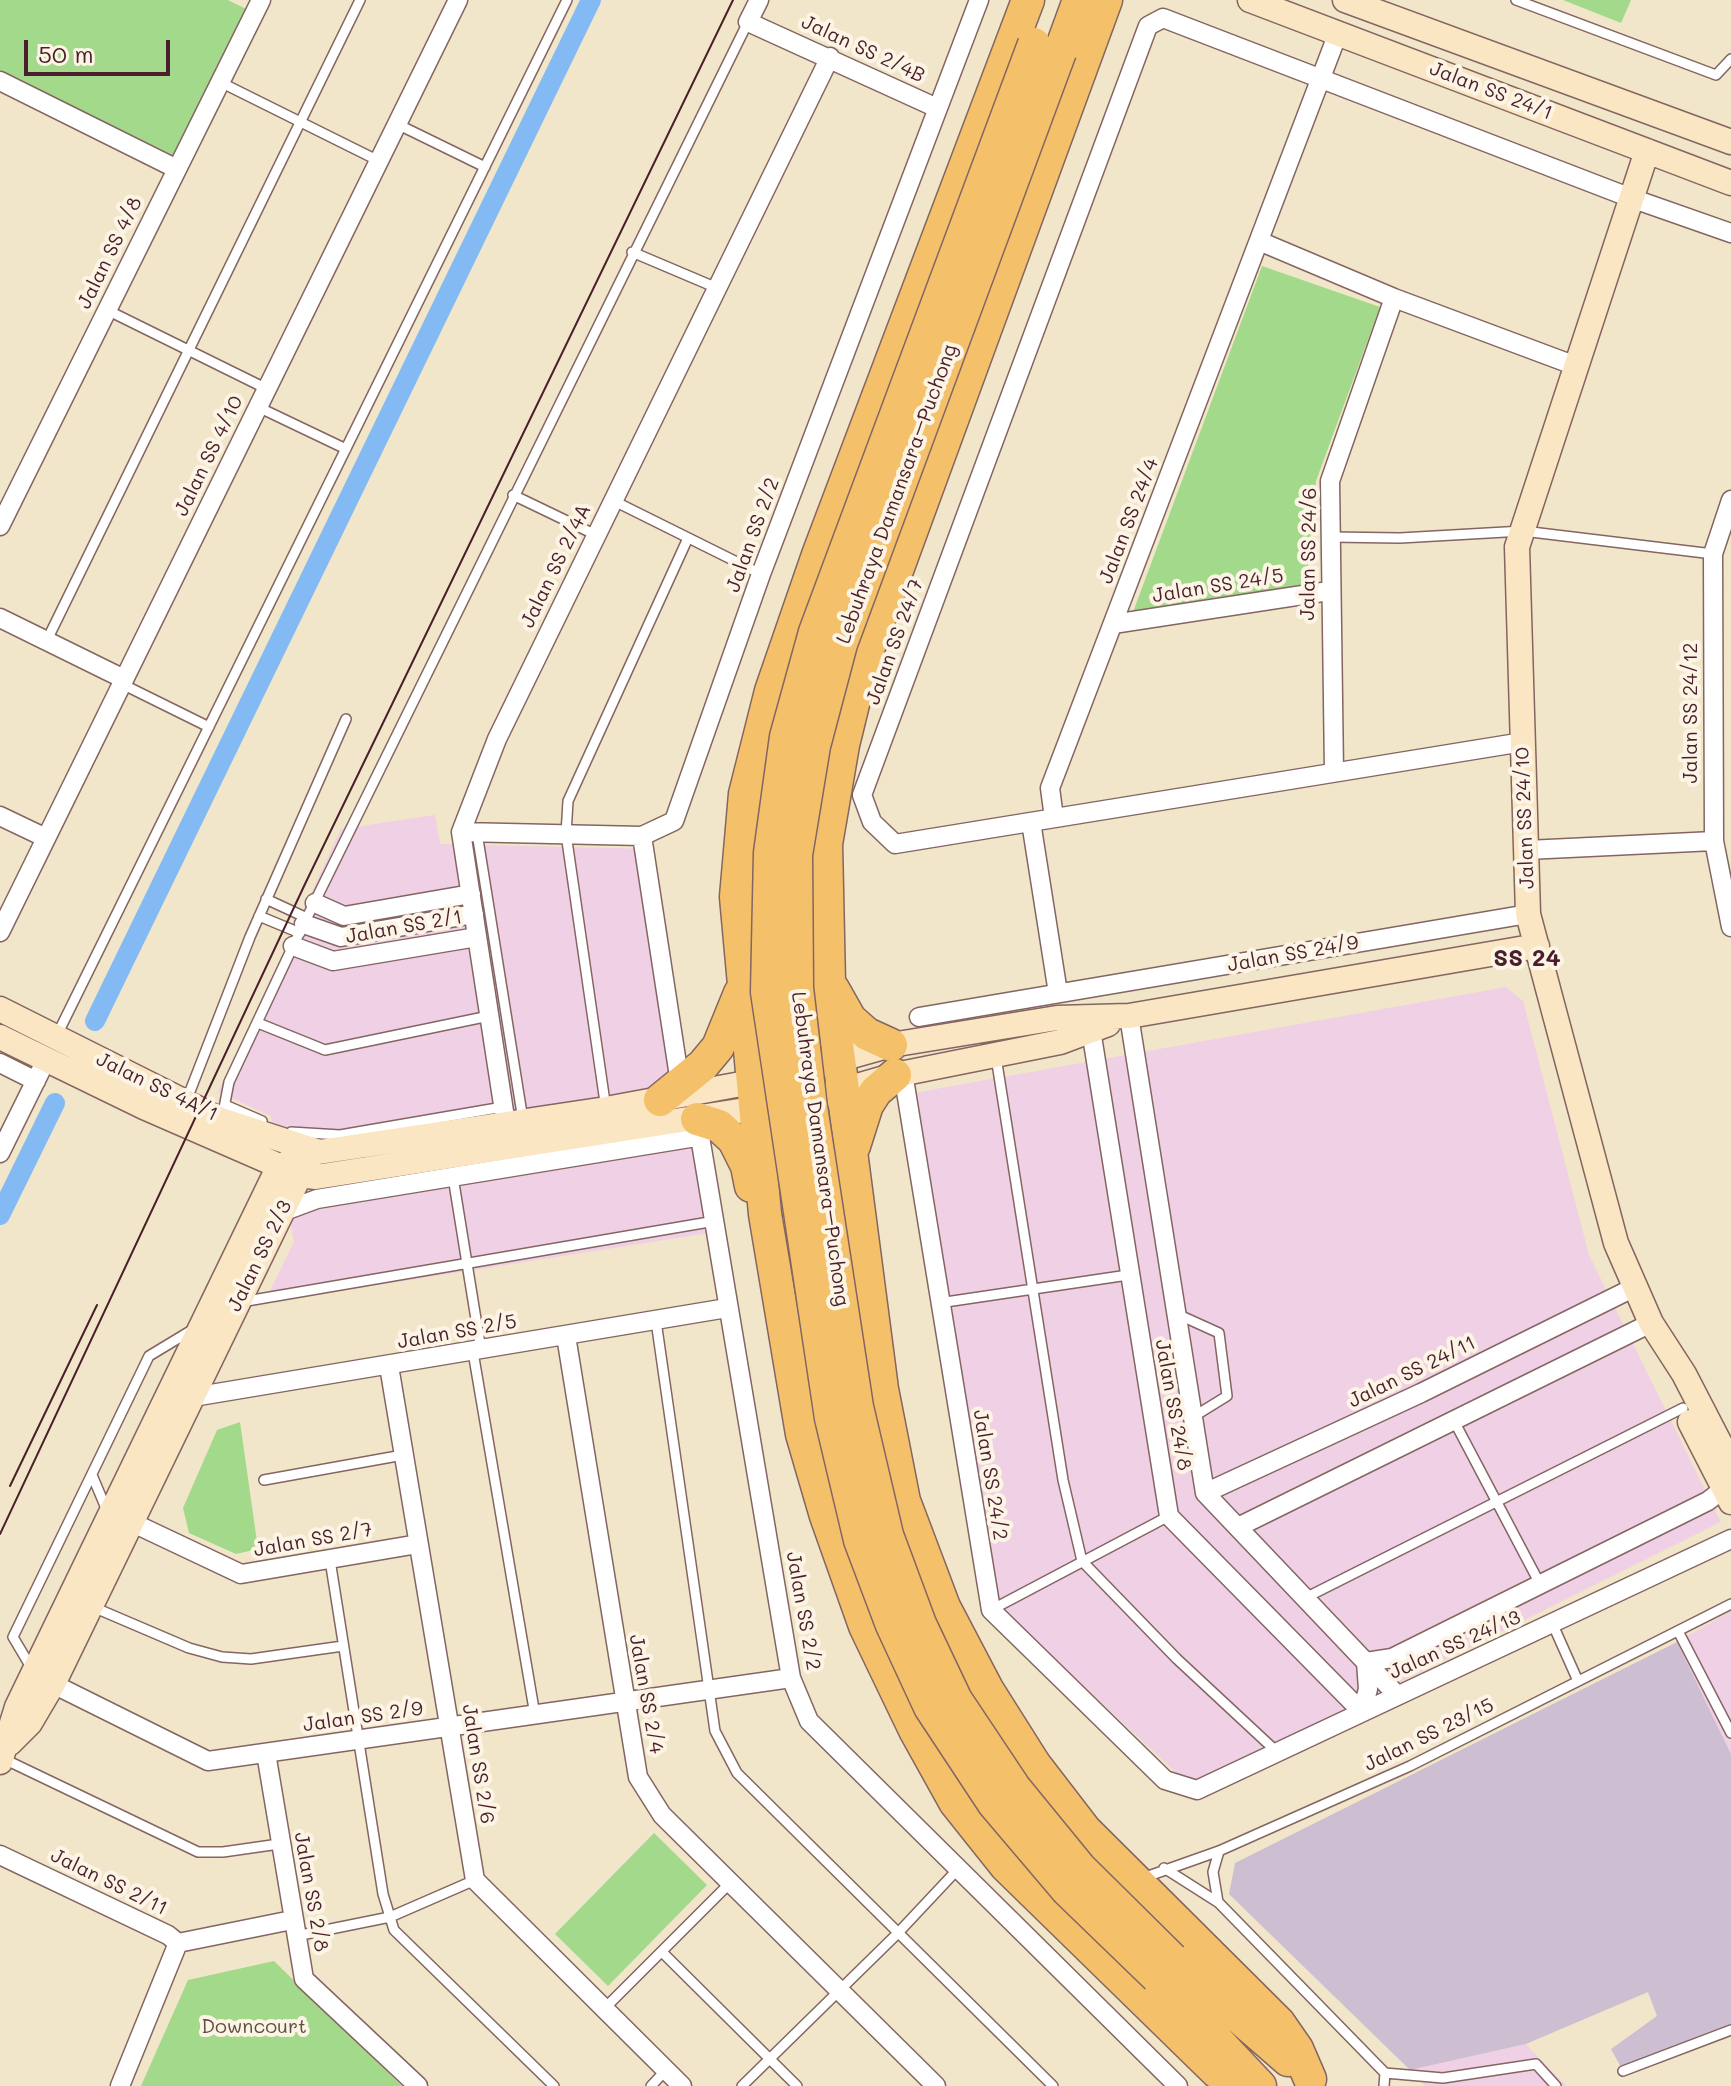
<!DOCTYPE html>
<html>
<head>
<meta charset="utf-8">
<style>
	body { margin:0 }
	#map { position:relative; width:1731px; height:2086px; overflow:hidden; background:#f1e6c9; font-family:Mali,sans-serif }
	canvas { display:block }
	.scale { position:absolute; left:24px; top:40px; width:146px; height:36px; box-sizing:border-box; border:4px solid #4a1f2b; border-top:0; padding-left:10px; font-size:24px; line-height:28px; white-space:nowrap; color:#4a1f2b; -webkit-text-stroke:6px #fcf5e5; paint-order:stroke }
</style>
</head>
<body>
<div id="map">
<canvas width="1731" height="2086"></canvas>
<div class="scale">50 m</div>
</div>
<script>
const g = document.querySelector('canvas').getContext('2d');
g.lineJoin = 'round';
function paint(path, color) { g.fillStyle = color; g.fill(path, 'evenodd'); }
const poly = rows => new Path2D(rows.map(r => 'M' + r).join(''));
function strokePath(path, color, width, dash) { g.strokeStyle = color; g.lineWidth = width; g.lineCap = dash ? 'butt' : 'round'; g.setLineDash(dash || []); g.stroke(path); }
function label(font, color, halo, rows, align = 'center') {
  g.font = font + ' Mali,sans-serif'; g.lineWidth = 8; g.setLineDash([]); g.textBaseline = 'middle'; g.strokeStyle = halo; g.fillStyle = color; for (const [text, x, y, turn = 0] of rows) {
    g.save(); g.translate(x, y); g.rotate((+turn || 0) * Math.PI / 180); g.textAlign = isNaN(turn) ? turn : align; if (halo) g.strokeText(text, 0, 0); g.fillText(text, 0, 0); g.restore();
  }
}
paint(poly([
	[435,815,440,844,652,849,709,1233,264,1303,294,1242,271,1116,218,1092,341,829],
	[1506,987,1523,1001,1589,1255,1721,1522,1200,1782,1184,1780,999,1607,913,1093],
	[1731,1611,1731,1754,1677,1642],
	[1526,2044,1566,2086,1425,2086,1410,2070]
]), '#f0d0e4');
paint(poly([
	[1677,1642,1731,1754,1731,2030,1623,2071,1611,2049,1657,2016,1648,1992,1526,2044,1410,2070,1229,1894,1235,1863]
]), '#cebed1');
paint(poly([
	[0,0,228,0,246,9,177,157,0,71],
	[1563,0,1631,0,1621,23],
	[1262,266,1380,307,1316,481,1306,585,1133,612],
	[240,1422,258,1549,236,1554,189,1533,183,1508,217,1430],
	[654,1833,707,1885,608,1986,555,1934],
	[274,1961,402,2086,141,2086,188,1980]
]), '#a3d98a');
strokePath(poly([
	[95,1021,591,0],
	[0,1215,55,1103]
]), '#83baf3', 20);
const lane = poly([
	[1516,0,1716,75,1731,59],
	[220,82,379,161],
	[397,124,485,167],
	[632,252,717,288],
	[107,310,267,389],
	[258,407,346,449],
	[513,495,596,535],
	[612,500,761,574],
	[1330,537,1400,538,1523,531,1713,554],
	[47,640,360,0],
	[122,684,209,727],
	[477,833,523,1120],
	[266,899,307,918],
	[259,916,300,933],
	[258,1023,325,1050,489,1016],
	[56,1037,567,0],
	[996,1057,1063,1480,1082,1561,1177,1659,1277,1752],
	[187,1099,250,937,346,719],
	[225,1105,262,1121],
	[606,1109,566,834,568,801,688,538],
	[222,1118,229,1082,293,946,748,22],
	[291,1132,340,1135,503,1107],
	[453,1177,481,1350],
	[241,1302,715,1221],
	[939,1303,1128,1275],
	[1177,1314,1219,1333,1227,1396,1193,1417],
	[656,1321,715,1731,737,1773,1053,2086],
	[473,1352,535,1715],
	[1453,1419,1540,1584],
	[92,1475,108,1513],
	[264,1480,403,1455],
	[330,1560,383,1894,394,1930,554,2086],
	[1305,1598,1683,1408],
	[93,1607,189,1648,222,1657,251,1659,343,1646],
	[991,1610,1169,1516],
	[1553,1625,1578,1681],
	[1678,1631,1731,1733],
	[32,1669,13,1637,149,1356,192,1330],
	[4,1759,198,1852,223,1852,279,1844],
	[1164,1868,1219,1903,1385,2073,1443,2078,1536,2064,1556,2086],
	[1140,1879,1219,1851,1410,1766,1731,1604],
	[1218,1902,1213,1872,1219,1851],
	[296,1936,390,1917,475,1880],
	[662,1952,797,2086],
	[604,2009,731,1882],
	[1623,2071,1731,2030],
	[651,2086,666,2070],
	[742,2086,897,1934,958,1869],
	[1384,2086,1385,2073]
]);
const street = poly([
	[759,0,748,22,937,108],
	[0,81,177,169],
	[1259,241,1394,298,1576,366],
	[1731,500,1713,554,1714,841,1731,927],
	[0,526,261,0],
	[0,618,124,679],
	[1113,624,1329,591],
	[1523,742,895,844,872,822,862,795,1148,26,1163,18,1631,198,1731,233],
	[1334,772,1330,481,1394,298],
	[0,816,46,838],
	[1054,818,1050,788,1338,33],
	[1031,822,1058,993],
	[461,832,642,836,674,821,761,574,979,0],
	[642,836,680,1083],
	[1527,850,1714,841],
	[315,903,344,916,471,894],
	[304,924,341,937,474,914],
	[0,932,458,0],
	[293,946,333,961,477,937],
	[1129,1016,1205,1493,1397,1695],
	[919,1017,1528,914],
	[1091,1030,1169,1516,1362,1712],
	[0,1063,36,1081],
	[903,1073,991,1610,1165,1780,1197,1790,1731,1539],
	[697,1119,791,1678,809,1721,1178,2086],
	[506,1124,461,832,497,739,830,57],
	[0,1153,46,1060],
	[282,1212,317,1199,702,1136],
	[566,1336,638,1777,662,1815,936,2086],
	[389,1366,475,1880,682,2086],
	[193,1397,727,1308],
	[1205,1493,1421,1393,1635,1287],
	[131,1522,241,1574,418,1544],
	[1238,1527,1651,1323],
	[1366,1662,1392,1658,1708,1501,1722,1490],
	[53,1684,208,1761,791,1678],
	[1362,1712,1368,1689,1366,1662],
	[266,1753,304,1979,418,2086],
	[0,1855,168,1935,178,1943,292,1920],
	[120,2086,178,1943]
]);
const secondary = poly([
	[1250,0,1731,183],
	[1345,0,1731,142],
	[1647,151,1517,547,1528,914,1616,1243,1651,1323,1684,1374,1731,1465],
	[0,1009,221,1120,319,1152],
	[0,1037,144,1107,300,1175,316,1177,771,1106],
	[823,1064,891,1045,1057,1018,1129,1016,1537,946],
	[826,1095,895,1075,1060,1042,1108,1024],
	[279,1166,319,1152,606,1109,768,1079],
	[1690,1422,1731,1502],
	[10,1743,30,1723,53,1684,300,1175],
	[0,1762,17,1707,279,1166]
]);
const highway = poly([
	[1028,0,818,555,771,691,745,794,736,897,765,1214,802,1434,826,1516,865,1626,915,1730,955,1802,1006,1866,1217,2072,1239,2086],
	[1106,0,863,663,843,745,826,844,829,983,882,1389,904,1501,944,1607,987,1689,1035,1765,1085,1830,1279,2023,1297,2049,1310,2079],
	[1060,52,1079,0],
	[833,989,850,1019,867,1034,891,1045],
	[660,1100,703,1065,718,1047,740,993],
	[697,1119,719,1126,734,1140,747,1166,751,1186],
	[854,1146,867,1105,876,1091,895,1075],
	[1172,1959,1288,2060],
	[1157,1977,1260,2086]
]);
strokePath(lane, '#846562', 12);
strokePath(street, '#846562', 21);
strokePath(secondary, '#846562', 27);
strokePath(highway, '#846562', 35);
strokePath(lane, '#fff', 9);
strokePath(street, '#fff', 18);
strokePath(secondary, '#fbe6c3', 24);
strokePath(highway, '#f4c16a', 32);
strokePath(poly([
	[10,1486,97,1305],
	[0,1534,305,884,733,0]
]), '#4a1f2b', 2);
const highwayBridge = poly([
	[1034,44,815,632,786,737,770,853,767,992,831,1418,860,1540,892,1625,930,1707,994,1804,1067,1890,1157,1977],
	[1060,52,841,644,814,746,796,855,797,988,811,1107,857,1407,887,1535,920,1624,956,1700,1014,1787,1081,1869,1172,1959]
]);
strokePath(highwayBridge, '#846562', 35, []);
strokePath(highwayBridge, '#f4c16a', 32);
label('20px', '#4a1f2b', '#fcf5e5', [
	["Jalan SS 2/4B",863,49,25],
	["Jalan SS 24/1",1491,91,21],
	["Jalan SS 4/8",110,253,-64],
	["Jalan SS 4/10",209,456,-64],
	["Lebuhraya Damansara–Puchong",897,494,-70],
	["Jalan SS 24/4",1129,521,-69],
	["Jalan SS 2/2",753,535,-70],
	["Jalan SS 24/6",1309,554,-89],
	["Jalan SS 2/4A",556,566,-64],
	["Jalan SS 24/5",1218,586,-9],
	["Jalan SS 24/7",895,642,-70],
	["Jalan SS 24/12",1691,713,-90],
	["Jalan SS 24/10",1525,818,-92],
	["Jalan SS 2/1",404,927,-10],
	["Jalan SS 24/9",1293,954,-10],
	["Jalan SS 4A/1",157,1087,26],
	["Lebuhraya Damansara–Puchong",820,1149,82],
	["Jalan SS 2/3",260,1256,-64],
	["Jalan SS 2/5",457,1332,-10],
	["Jalan SS 24/11",1412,1372,-26],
	["Jalan SS 24/8",1173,1405,80],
	["Jalan SS 24/2",990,1475,81],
	["Jalan SS 2/7",313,1540,-10],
	["Jalan SS 2/2",803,1611,80],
	["Jalan SS 24/13",1455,1645,-24],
	["Jalan SS 2/4",646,1694,80],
	["Jalan SS 2/9",363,1717,-8],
	["Jalan SS 23/15",1429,1735,-26],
	["Jalan SS 2/6",478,1764,81],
	["Jalan SS 2/11",109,1882,26],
	["Jalan SS 2/8",311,1892,80]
]);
label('20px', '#604e43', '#fcf5e5', [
	["Downcourt",254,2027]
]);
label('bold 24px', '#4a1f2b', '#fcf5e5', [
	["SS 24",1527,959]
]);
</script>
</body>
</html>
